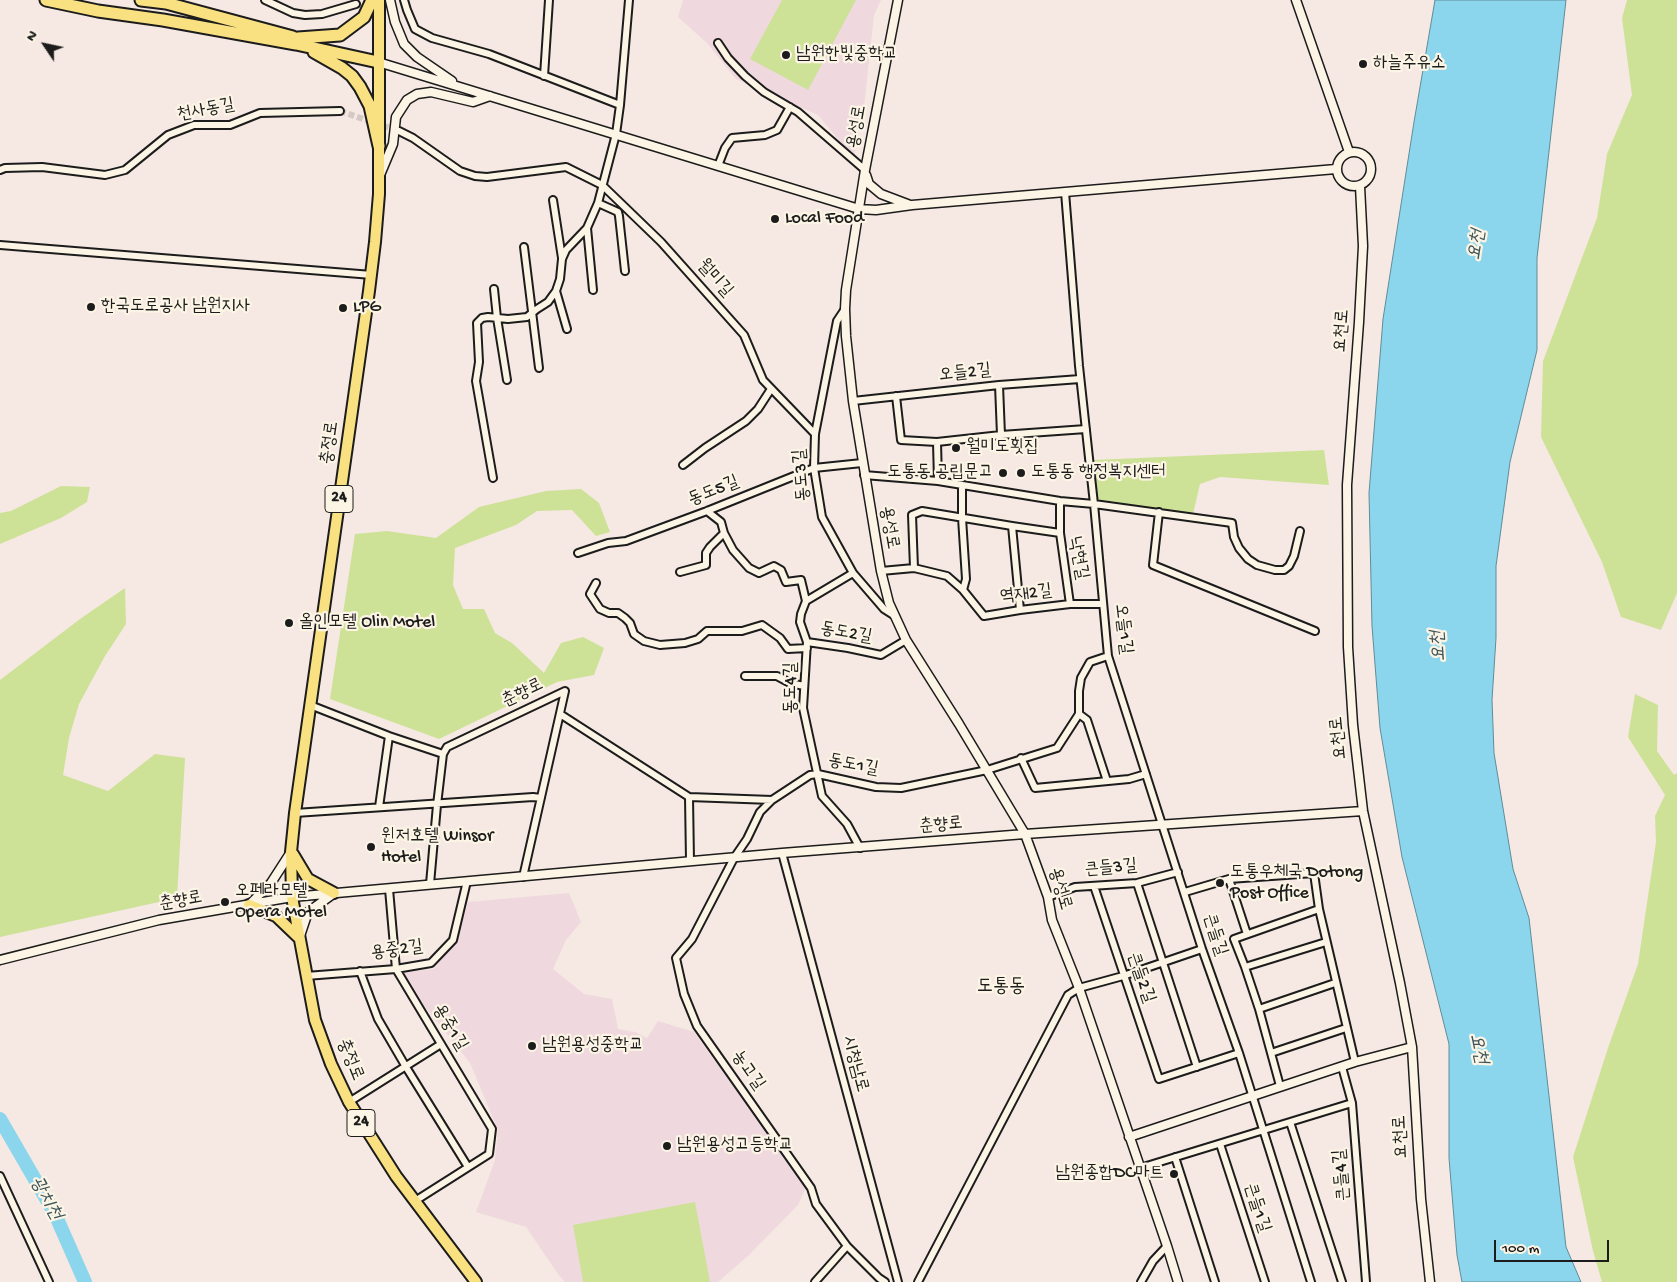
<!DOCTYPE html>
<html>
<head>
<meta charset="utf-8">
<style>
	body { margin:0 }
	#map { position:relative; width:1677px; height:1282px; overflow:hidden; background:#f6e8e2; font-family:"Gochi Hand",sans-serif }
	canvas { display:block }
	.north { position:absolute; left:20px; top:20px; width:50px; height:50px; -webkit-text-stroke:4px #fcf5e5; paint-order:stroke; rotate:304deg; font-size:14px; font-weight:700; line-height:20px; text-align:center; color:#1c1c1c }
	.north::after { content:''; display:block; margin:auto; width:18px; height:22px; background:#1c1c1c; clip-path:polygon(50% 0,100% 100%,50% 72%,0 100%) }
	.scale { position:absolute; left:1494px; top:1240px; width:115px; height:22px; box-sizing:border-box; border:2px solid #1c1c1c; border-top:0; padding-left:6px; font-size:15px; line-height:18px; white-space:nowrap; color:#1c1c1c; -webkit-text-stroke:4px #fcf5e5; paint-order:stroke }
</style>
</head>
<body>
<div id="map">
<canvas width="1677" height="1282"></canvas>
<div class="north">N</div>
<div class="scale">100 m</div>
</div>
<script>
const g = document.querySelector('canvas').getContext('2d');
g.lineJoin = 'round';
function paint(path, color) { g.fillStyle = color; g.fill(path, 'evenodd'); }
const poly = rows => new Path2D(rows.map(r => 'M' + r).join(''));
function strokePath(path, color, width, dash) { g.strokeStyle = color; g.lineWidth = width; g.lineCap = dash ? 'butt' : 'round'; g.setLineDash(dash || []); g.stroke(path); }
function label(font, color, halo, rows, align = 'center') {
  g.font = font + ' "Gochi Hand","Poor Story",sans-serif'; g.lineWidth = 4.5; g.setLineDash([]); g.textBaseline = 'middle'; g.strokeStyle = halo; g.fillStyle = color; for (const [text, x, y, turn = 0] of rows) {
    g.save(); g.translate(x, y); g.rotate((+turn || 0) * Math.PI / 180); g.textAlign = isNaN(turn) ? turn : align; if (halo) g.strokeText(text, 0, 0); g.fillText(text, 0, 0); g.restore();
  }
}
paint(poly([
	[683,0,881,0,874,15,864,107,854,158,818,115,736,79,707,43,678,17],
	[569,893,581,922,566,940,553,969,584,994,612,999,618,1029,635,1032,647,1038,658,1021,694,1032,806,1187,798,1205,749,1255,718,1282,565,1282,558,1274,526,1227,476,1212,495,1160,498,1130,470,1063,423,1004,404,975,407,972,434,969,457,939,468,902]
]), '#efd8de');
paint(poly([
	[782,0,856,0,808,90,750,59],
	[1627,0,1677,0,1677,593,1661,630,1621,617,1602,562,1541,437,1543,361,1597,218,1607,154,1632,95,1622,18],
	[1324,450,1329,485,1220,477,1200,484,1193,514,1098,501,1093,460],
	[61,486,90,487,87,502,61,518,0,544,0,513,11,511],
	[581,489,599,503,610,532,596,536,572,510,537,511,516,525,455,548,453,585,463,609,484,609,495,633,512,643,544,673,561,643,583,637,604,648,594,675,557,682,439,739,330,699,355,534,387,531,436,538,479,507,546,491],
	[125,588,126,624,105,656,79,704,69,738,63,775,108,791,155,754,185,758,177,898,0,937,0,680,80,619],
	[1635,694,1658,705,1657,751,1674,775,1677,773,1677,1282,1602,1282,1593,1251,1573,1157,1608,1048,1638,964,1656,842,1655,816,1665,795,1628,737],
	[695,1202,710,1282,583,1282,573,1225]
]), '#cee297');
const water = poly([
	[1435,0,1566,0,1537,258,1537,350,1510,462,1496,566,1496,638,1492,700,1494,753,1513,869,1529,918,1566,1247,1581,1282,1462,1282,1457,1255,1449,1158,1449,1044,1402,857,1380,728,1372,626,1369,493,1383,319,1414,122,1435,0]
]);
paint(water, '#8bd6ec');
strokePath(water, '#5f8c99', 1);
strokePath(poly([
	[0,1119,55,1214,85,1282]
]), '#8bd6ec', 14);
strokePath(poly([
	[340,111,398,131]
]), '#d5c9c4', 6, [6, 3]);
const minor = poly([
	[265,0,293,13,305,15,322,14,356,4],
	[404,0,407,10,415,29,432,38,489,54,620,105],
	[718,43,728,58,745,76,764,92,798,112,865,170],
	[544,76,549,0],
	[399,131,413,138,460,171,475,176,487,177,566,167,602,185,661,242,744,335,763,380,815,434],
	[718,166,725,148,732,138,765,135,777,130,790,107],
	[0,170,5,168,42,167,105,175,125,170,168,135,194,125,230,125,260,113,340,111],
	[1065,192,1079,366,1094,504,1108,656,1202,949,1239,1053,1311,1282],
	[553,200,562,258],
	[598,203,618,212,619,216,625,271],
	[587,228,593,290],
	[0,245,372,275],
	[524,247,539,368],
	[494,289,497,318,507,380],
	[556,291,567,329],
	[845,309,837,321,815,434,814,468,822,517,853,573,884,609,895,616],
	[999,385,1001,435],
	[896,396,901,440,937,442,1001,435,1086,429],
	[853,401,999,385,1080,379],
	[937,442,938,481],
	[683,465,705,448,746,421,758,409,771,389],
	[864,475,938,481,1060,501,1094,504,1232,523,1234,537,1239,548,1248,559,1257,565,1275,570,1284,570,1289,566,1294,556,1300,531],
	[493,478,476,381,479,362,477,323,482,318,488,317,508,319,527,317,537,309,548,302,556,291,560,279,562,259,566,250,587,228,598,203,616,134,620,105,629,0],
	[962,486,962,518,966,579,963,590],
	[1060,501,1060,533,1070,604],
	[707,511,721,522,724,533,733,550,749,568,759,573,774,566,781,570,786,582,801,580,806,601],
	[1159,512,1153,565,1315,631],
	[1012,526,1020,610],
	[578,553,608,543,626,541,707,511,814,468,862,463],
	[914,568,912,515,922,511,1012,526,1060,533],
	[881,571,914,568,947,576,963,590,984,616,1020,610,1070,604,1103,604],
	[680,572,706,565,706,553,710,547,724,533],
	[853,573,806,601,801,614,800,622,807,642,803,708,822,796,847,824,860,848],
	[596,583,590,594,600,609,609,613,618,613,625,618,630,623,634,634,644,641,660,645,685,643,698,639,707,631,742,631,762,625,780,638,788,649,807,648],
	[807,642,848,648,881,655,906,640],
	[745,676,777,676,790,683,804,686],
	[310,705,389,736,443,754],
	[560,714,689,797],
	[1079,714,1087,720,1107,781],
	[1021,758,1035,788,1129,779,1146,774],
	[689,797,772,800,810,775,818,774,876,787,901,788,987,770,1057,748,1079,714,1079,691,1081,678,1090,662,1108,656],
	[689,797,690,861],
	[772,800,760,812,747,839,734,858,692,939,676,958,684,994,697,1026,811,1188,816,1204,847,1246,879,1278,885,1282],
	[379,807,389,736],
	[295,813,533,797,541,798],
	[782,853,898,1282],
	[1229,879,1247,934],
	[1137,883,1197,1067],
	[430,884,437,805,443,754,447,747,565,691,523,877],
	[1094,886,1159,1079,1239,1053],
	[389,889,396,969,492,1129,489,1154,415,1201],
	[1185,892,1229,879,1314,873,1319,909,1355,1062],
	[1048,897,1075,887,1137,883,1178,872],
	[1245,967,1326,942],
	[360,971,378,1019,406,1067,468,1167],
	[306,976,396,969,431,963,453,940,467,881],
	[1259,1009,1335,983],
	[1271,1053,1346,1028],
	[1342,1067,1352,1103,1366,1282],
	[1280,1086,1259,1009,1245,967,1234,939,1319,909],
	[349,1102,441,1044],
	[1290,1122,1342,1282],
	[1220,1144,1265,1282],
	[1175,1157,1215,1282],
	[1140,1168,1352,1103],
	[0,1176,49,1282],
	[815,1282,847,1246],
	[918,1282,1068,995,1079,988,1123,976,1202,949],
	[1141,1282,1153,1261,1167,1246]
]);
const tertiary = poly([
	[390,0,395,22,404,44,417,57,452,81],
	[898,0,865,170,846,290,845,309,846,336,853,401,881,571,889,603,906,640,959,724,1025,834,1048,897,1052,920,1079,988,1167,1246,1178,1282],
	[1296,0,1349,152],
	[378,62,859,209,876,210,912,205,1336,169],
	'1337 169a17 17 0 1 1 34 0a17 17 0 1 1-34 0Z',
	[380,175,393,144,396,117,407,100,417,94,431,92,473,102,490,96],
	[866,175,869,184,881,194,910,205],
	[1360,186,1363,246,1359,322,1347,485,1348,647,1353,725,1363,811,1400,983,1412,1047,1421,1199,1430,1282],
	[249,905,271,883,291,852],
	[300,936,308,912,333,894],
	[0,960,159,920,292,897,782,853,1025,834,1363,811],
	[1129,1137,1355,1062,1412,1047]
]);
const primary = poly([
	[379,0,379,194,375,242,369,291,295,813,291,852,292,897,315,1020,331,1064,349,1102,396,1176,476,1282],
	[293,854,308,879,334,893],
	[249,905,276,916,299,938]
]);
const motorway = poly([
	[46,0,98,11,163,20,296,44,378,62],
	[141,0,166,3,293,37],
	[298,38,340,35,364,17,372,0],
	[314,52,342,68,352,76,360,87,370,106,379,146]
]);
strokePath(minor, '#1c1c1c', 10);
strokePath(tertiary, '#1c1c1c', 11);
strokePath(primary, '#1c1c1c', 14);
strokePath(motorway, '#1c1c1c', 15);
strokePath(minor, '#fcf5e5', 6);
strokePath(tertiary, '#fcf5e5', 8);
strokePath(primary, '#f9e181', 10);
strokePath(motorway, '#f9e181', 11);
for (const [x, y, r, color] of [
	[786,55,5,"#1c1c1c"],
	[1363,64,5,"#1c1c1c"],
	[775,219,5,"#1c1c1c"],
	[91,307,5,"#1c1c1c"],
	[343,308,5,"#1c1c1c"],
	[956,448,5,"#1c1c1c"],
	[1003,473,5,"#1c1c1c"],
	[1021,473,5,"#1c1c1c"],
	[289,623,5,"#1c1c1c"],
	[371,847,5,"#1c1c1c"],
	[1220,883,5,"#1c1c1c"],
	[225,902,5,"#1c1c1c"],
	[532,1046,5,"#1c1c1c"],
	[667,1146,5,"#1c1c1c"],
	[1174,1174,5,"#1c1c1c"]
]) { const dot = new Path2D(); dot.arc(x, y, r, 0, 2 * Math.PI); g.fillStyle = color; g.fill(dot); strokePath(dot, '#fcf5e5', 2); }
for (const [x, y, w] of [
	[339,499,28],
	[361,1123,28]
]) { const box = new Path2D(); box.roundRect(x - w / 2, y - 13.5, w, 27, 4); g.fillStyle = '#fcf5e5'; g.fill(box); strokePath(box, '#1c1c1c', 1); }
label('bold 16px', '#1c1c1c', null, [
	["24",339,499],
	["24",361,1123]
]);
label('18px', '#1c1c1c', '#fcf5e5', [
	["남원한빛중학교",796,55],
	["하늘주유소",1373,64],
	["Local Food",785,219],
	["한국도로공사 남원지사",101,307],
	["LPG",353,308],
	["월미도횟집",966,448],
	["도통동 공립문고",993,473,"right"],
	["도통동 행정복지센터",1031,473],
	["올인모텔 Olin Motel",299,623],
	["윈저호텔 Winsor",381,837],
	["Hotel",381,858],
	["도통우체국 Dotong",1230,873],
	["Post Office",1230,894],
	["오페라모텔",235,892],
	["Opera Motel",235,913],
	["남원용성중학교",542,1046],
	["남원용성고등학교",677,1146],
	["남원종합DC마트",1164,1174,"right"]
], 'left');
label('18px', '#1c1c1c', '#fcf5e5', [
	["천사동길",206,111,-11],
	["용성로",858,127,-80],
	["월미길",714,279,48],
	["요천로",1343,331,-86],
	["오들2길",965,374,-6],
	["충정로",331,443,-82],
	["동도3길",803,475,-95],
	["동도5길",714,492,-22],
	["용성로",888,528,80],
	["낙현길",1077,558,79],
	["역재2길",1026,595,-7],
	["오들1길",1122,629,83],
	["동도2길",846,634,10],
	["동도4길",792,688,-90],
	["춘향로",523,694,-26],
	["요천로",1340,738,-96],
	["동도1길",853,766,11],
	["춘향로",941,826,-5],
	["큰들3길",1111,869,-5],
	["용성로",1059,889,74],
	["춘향로",181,902,-10],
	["큰들길",1214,935,72],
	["용중2길",397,951,-8],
	["큰들2길",1140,978,71],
	["용중1길",449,1028,59],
	["충정로",349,1060,68],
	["시청남로",854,1064,75],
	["농고길",747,1071,55],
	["요천로",1402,1137,-93],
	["큰들4길",1343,1175,-95],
	["큰들1길",1256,1208,72]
]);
label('italic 19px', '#3d545a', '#fcf5e5', [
	["요천",1478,245,-81],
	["요천",1440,646,-94],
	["요천",1477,1049,78],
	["광치천",45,1199,61]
]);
label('20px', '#1c1c1c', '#fcf5e5', [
	["도통동",1001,988]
]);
</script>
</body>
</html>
